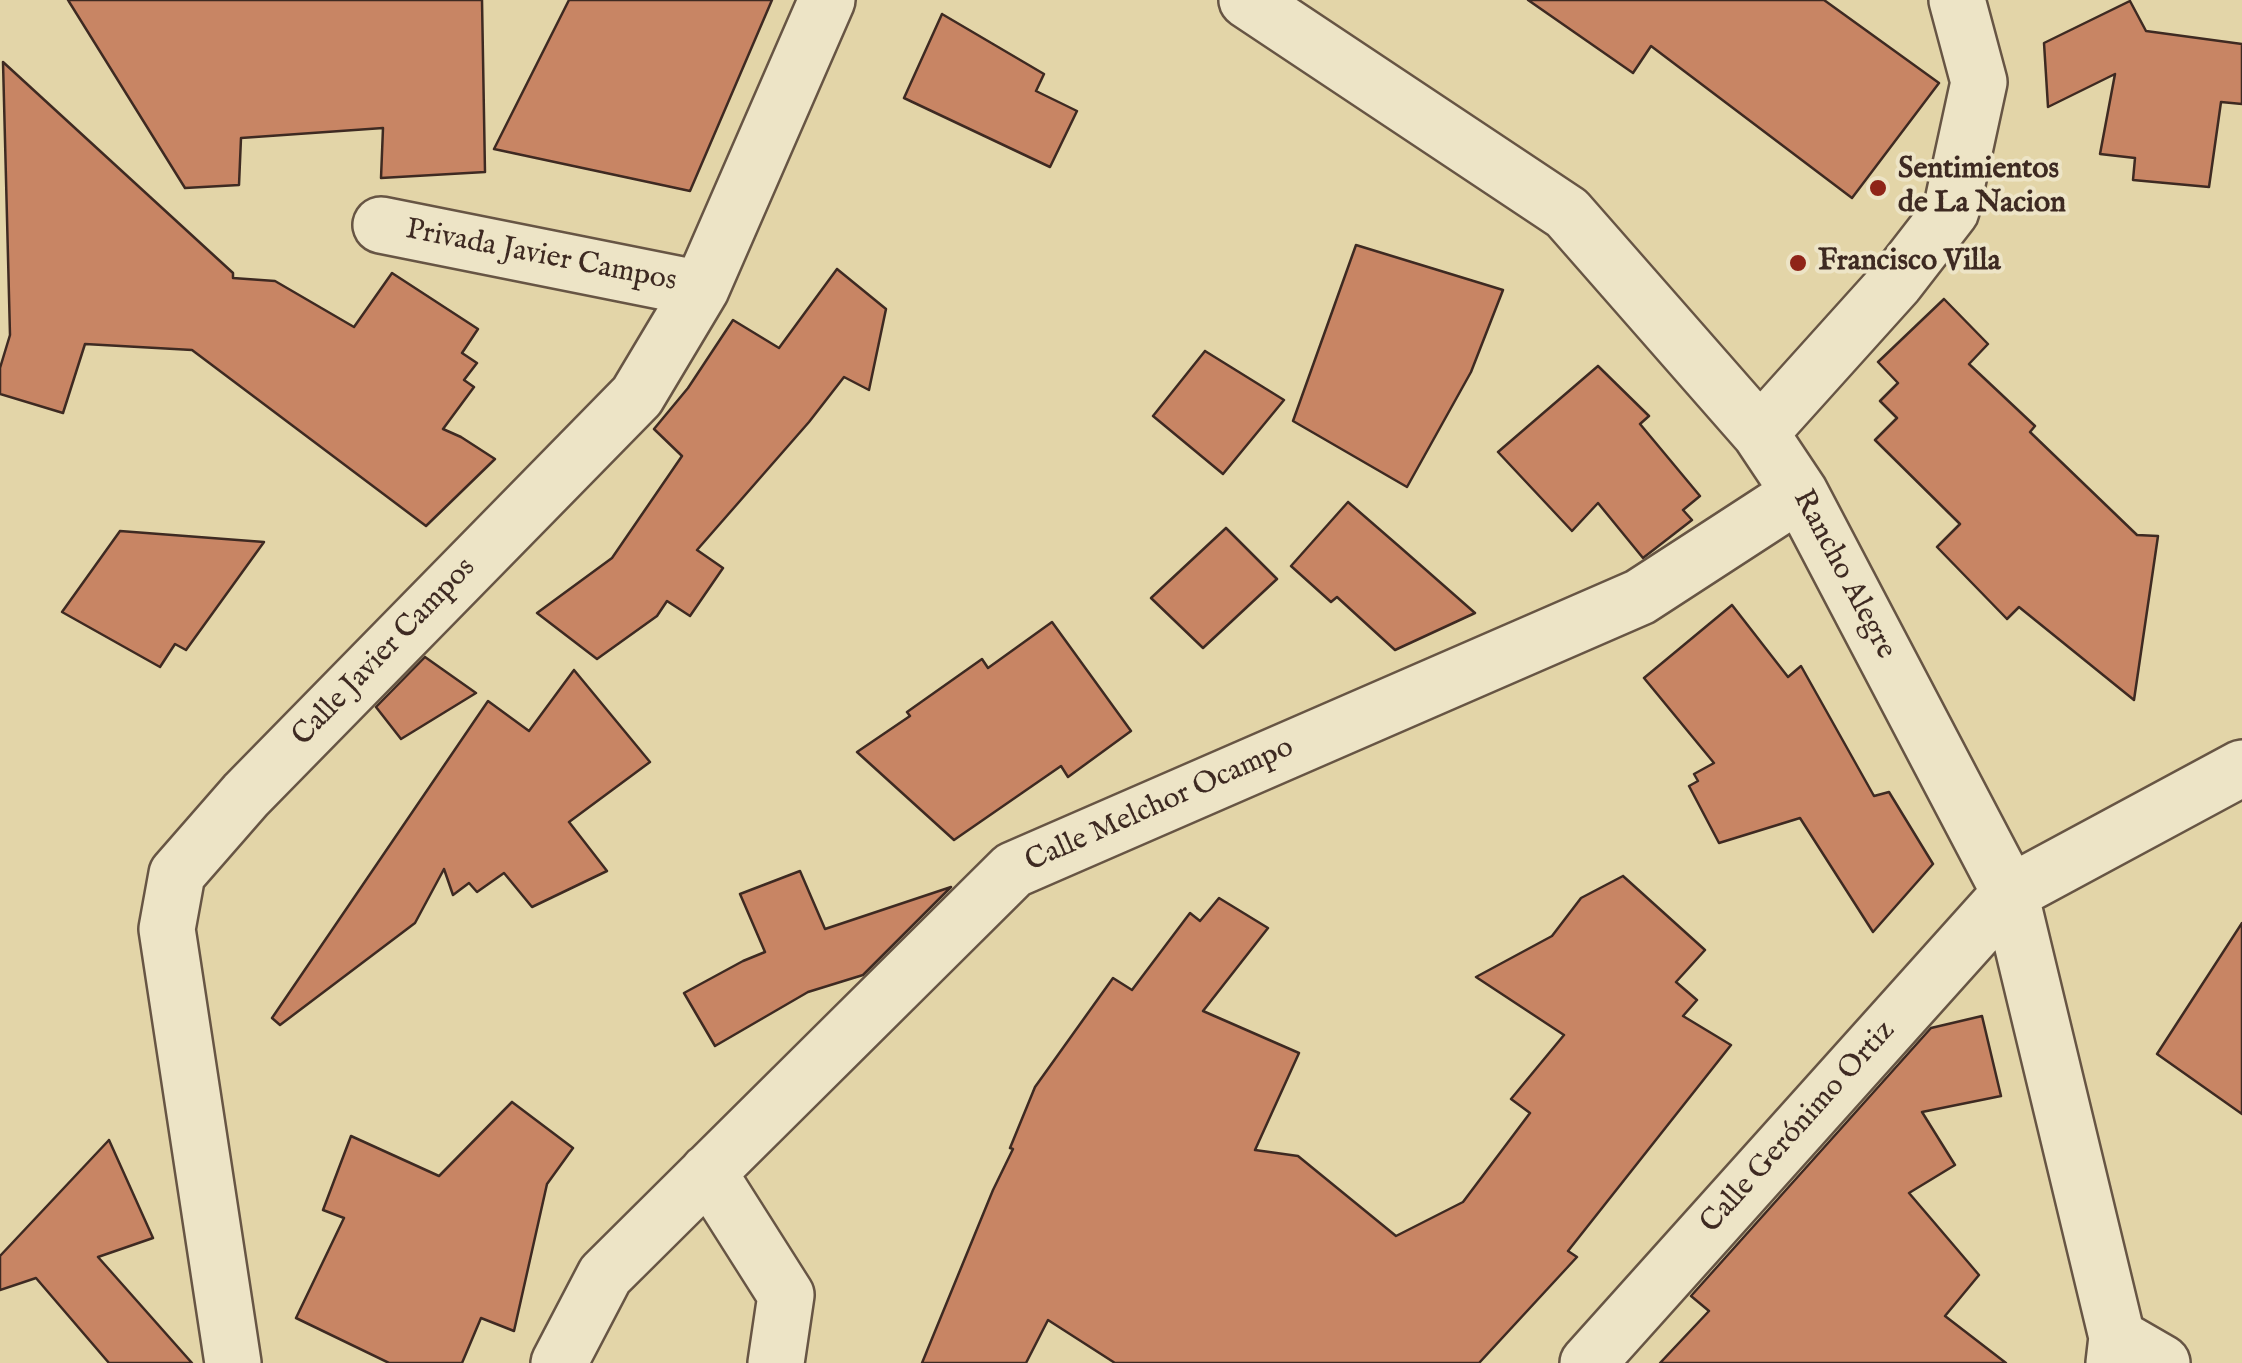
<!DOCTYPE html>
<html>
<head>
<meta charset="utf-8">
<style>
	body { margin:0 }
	canvas { display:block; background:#e3d5a8 }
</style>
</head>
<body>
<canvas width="2242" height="1363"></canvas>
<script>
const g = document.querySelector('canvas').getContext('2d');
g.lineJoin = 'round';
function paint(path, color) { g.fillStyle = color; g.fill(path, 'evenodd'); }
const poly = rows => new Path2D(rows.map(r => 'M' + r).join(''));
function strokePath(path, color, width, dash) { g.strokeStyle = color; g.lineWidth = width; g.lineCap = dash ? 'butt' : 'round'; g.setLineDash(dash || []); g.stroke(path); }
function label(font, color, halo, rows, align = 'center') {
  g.font = font + ' "IM FELL English",serif'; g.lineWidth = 8; g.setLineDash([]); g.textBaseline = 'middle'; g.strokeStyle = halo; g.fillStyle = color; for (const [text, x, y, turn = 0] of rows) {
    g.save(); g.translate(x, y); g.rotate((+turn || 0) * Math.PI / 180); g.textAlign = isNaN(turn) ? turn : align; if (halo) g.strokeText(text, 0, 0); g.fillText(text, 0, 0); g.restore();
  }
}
const building = poly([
	[68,0,482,0,485,172,381,178,383,128,241,138,239,185,185,188,68,0],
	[569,0,772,0,690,191,494,149,569,0],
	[1528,0,1824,0,1939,83,1852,198,1651,46,1633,73,1528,0],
	[2130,1,2146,31,2242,44,2242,104,2221,102,2209,187,2133,180,2135,158,2100,154,2115,74,2048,107,2044,43,2130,1],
	[942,14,1044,74,1036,91,1077,111,1050,167,904,98,942,14],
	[3,62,233,273,233,278,275,281,354,327,392,273,478,329,462,353,477,363,464,380,474,387,443,429,461,437,495,459,426,526,192,350,85,344,63,413,0,394,0,368,10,335,3,62],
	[1356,245,1503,290,1471,372,1407,487,1293,421,1356,245],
	[837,269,886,309,869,390,844,377,809,422,697,550,723,568,690,616,667,601,657,616,597,659,537,613,612,558,682,456,654,429,688,388,733,320,779,348,837,269],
	[1944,299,1988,344,1969,364,2035,426,2030,432,2137,535,2158,536,2134,700,2019,607,2007,619,1937,547,1960,524,1875,440,1897,418,1880,401,1898,383,1878,362,1944,299],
	[1205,351,1284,400,1223,474,1153,416,1205,351],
	[1598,366,1649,416,1640,424,1700,496,1683,510,1692,520,1643,558,1598,503,1572,531,1498,452,1598,366],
	[1348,502,1401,548,1475,613,1395,650,1337,597,1331,602,1291,566,1348,502],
	[1226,528,1277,579,1203,648,1151,598,1226,528],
	[120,531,264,542,186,650,175,644,160,667,62,612,120,531],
	[1732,605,1788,677,1801,666,1874,796,1889,792,1933,864,1873,932,1800,818,1719,843,1689,786,1698,781,1694,774,1714,763,1644,678,1732,605],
	[1052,622,1131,731,1068,777,1061,766,954,840,857,752,910,716,907,712,982,659,988,668,1052,622],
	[425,657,476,693,401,739,376,707,425,657],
	[574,670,650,762,569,822,607,871,532,907,504,873,477,892,469,883,453,895,444,869,415,923,280,1025,272,1018,488,701,529,731,574,670],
	[800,871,825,929,951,887,863,975,808,992,715,1046,684,993,743,961,765,952,740,894,800,871],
	[1623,876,1705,950,1676,982,1697,1000,1683,1016,1731,1045,1568,1251,1577,1257,1479,1363,1115,1363,1048,1320,1026,1363,922,1363,993,1190,1013,1149,1010,1148,1035,1087,1113,978,1132,990,1190,913,1200,921,1219,898,1268,928,1203,1011,1299,1053,1255,1150,1298,1156,1396,1236,1463,1202,1530,1113,1511,1099,1564,1035,1476,977,1552,936,1581,898,1623,876],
	[2242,923,2242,1114,2157,1054,2242,923],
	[1982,1016,2001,1096,1922,1112,1955,1165,1909,1193,1979,1275,1945,1316,2006,1363,1660,1363,1709,1311,1691,1296,1931,1028,1982,1016],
	[512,1102,573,1148,547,1184,514,1331,481,1318,462,1363,389,1363,296,1318,344,1218,323,1210,351,1136,439,1176,512,1102],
	[109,1140,153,1238,98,1257,192,1363,109,1363,36,1278,0,1290,0,1256,109,1140]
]);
paint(building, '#c88564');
strokePath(building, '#3e2a22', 2.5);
const minor = poly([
	[1247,0,1567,213,1760,433,1800,493,2010,893,2117,1337,2114,1363],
	[381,225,701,289],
	[1760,433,1896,282,1951,211,1979,82,1957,0],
	[708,1172,786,1295,776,1363],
	[2117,1337,2162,1363],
	[233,1363,167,929,177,874,246,795,637,396,701,289,827,0],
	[559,1363,605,1275,1013,870,1640,597,1800,493],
	[1588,1363,2010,893,2242,768]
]);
strokePath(minor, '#675544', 60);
strokePath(minor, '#ede4c6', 55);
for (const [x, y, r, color] of [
	[1878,188,10,"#8f2418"],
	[1798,263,10,"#8f2418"]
]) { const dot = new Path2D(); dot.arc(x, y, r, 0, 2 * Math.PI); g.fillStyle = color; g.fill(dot); strokePath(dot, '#ede4c6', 4); }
label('bold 30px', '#3e2a22', '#ede4c6', [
	["Sentimientos",1898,171],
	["de La Nacion",1898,205],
	["Francisco Villa",1818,263]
], 'left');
label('30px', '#3e2a22', '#ede4c6', [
	["Privada Javier Campos",541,257,11],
	["Rancho Alegre",1843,575,62],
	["Calle Javier Campos",385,653,-46],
	["Calle Melchor Ocampo",1160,806,-24],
	["Calle Gerónimo Ortiz",1799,1128,-48]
]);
</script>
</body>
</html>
